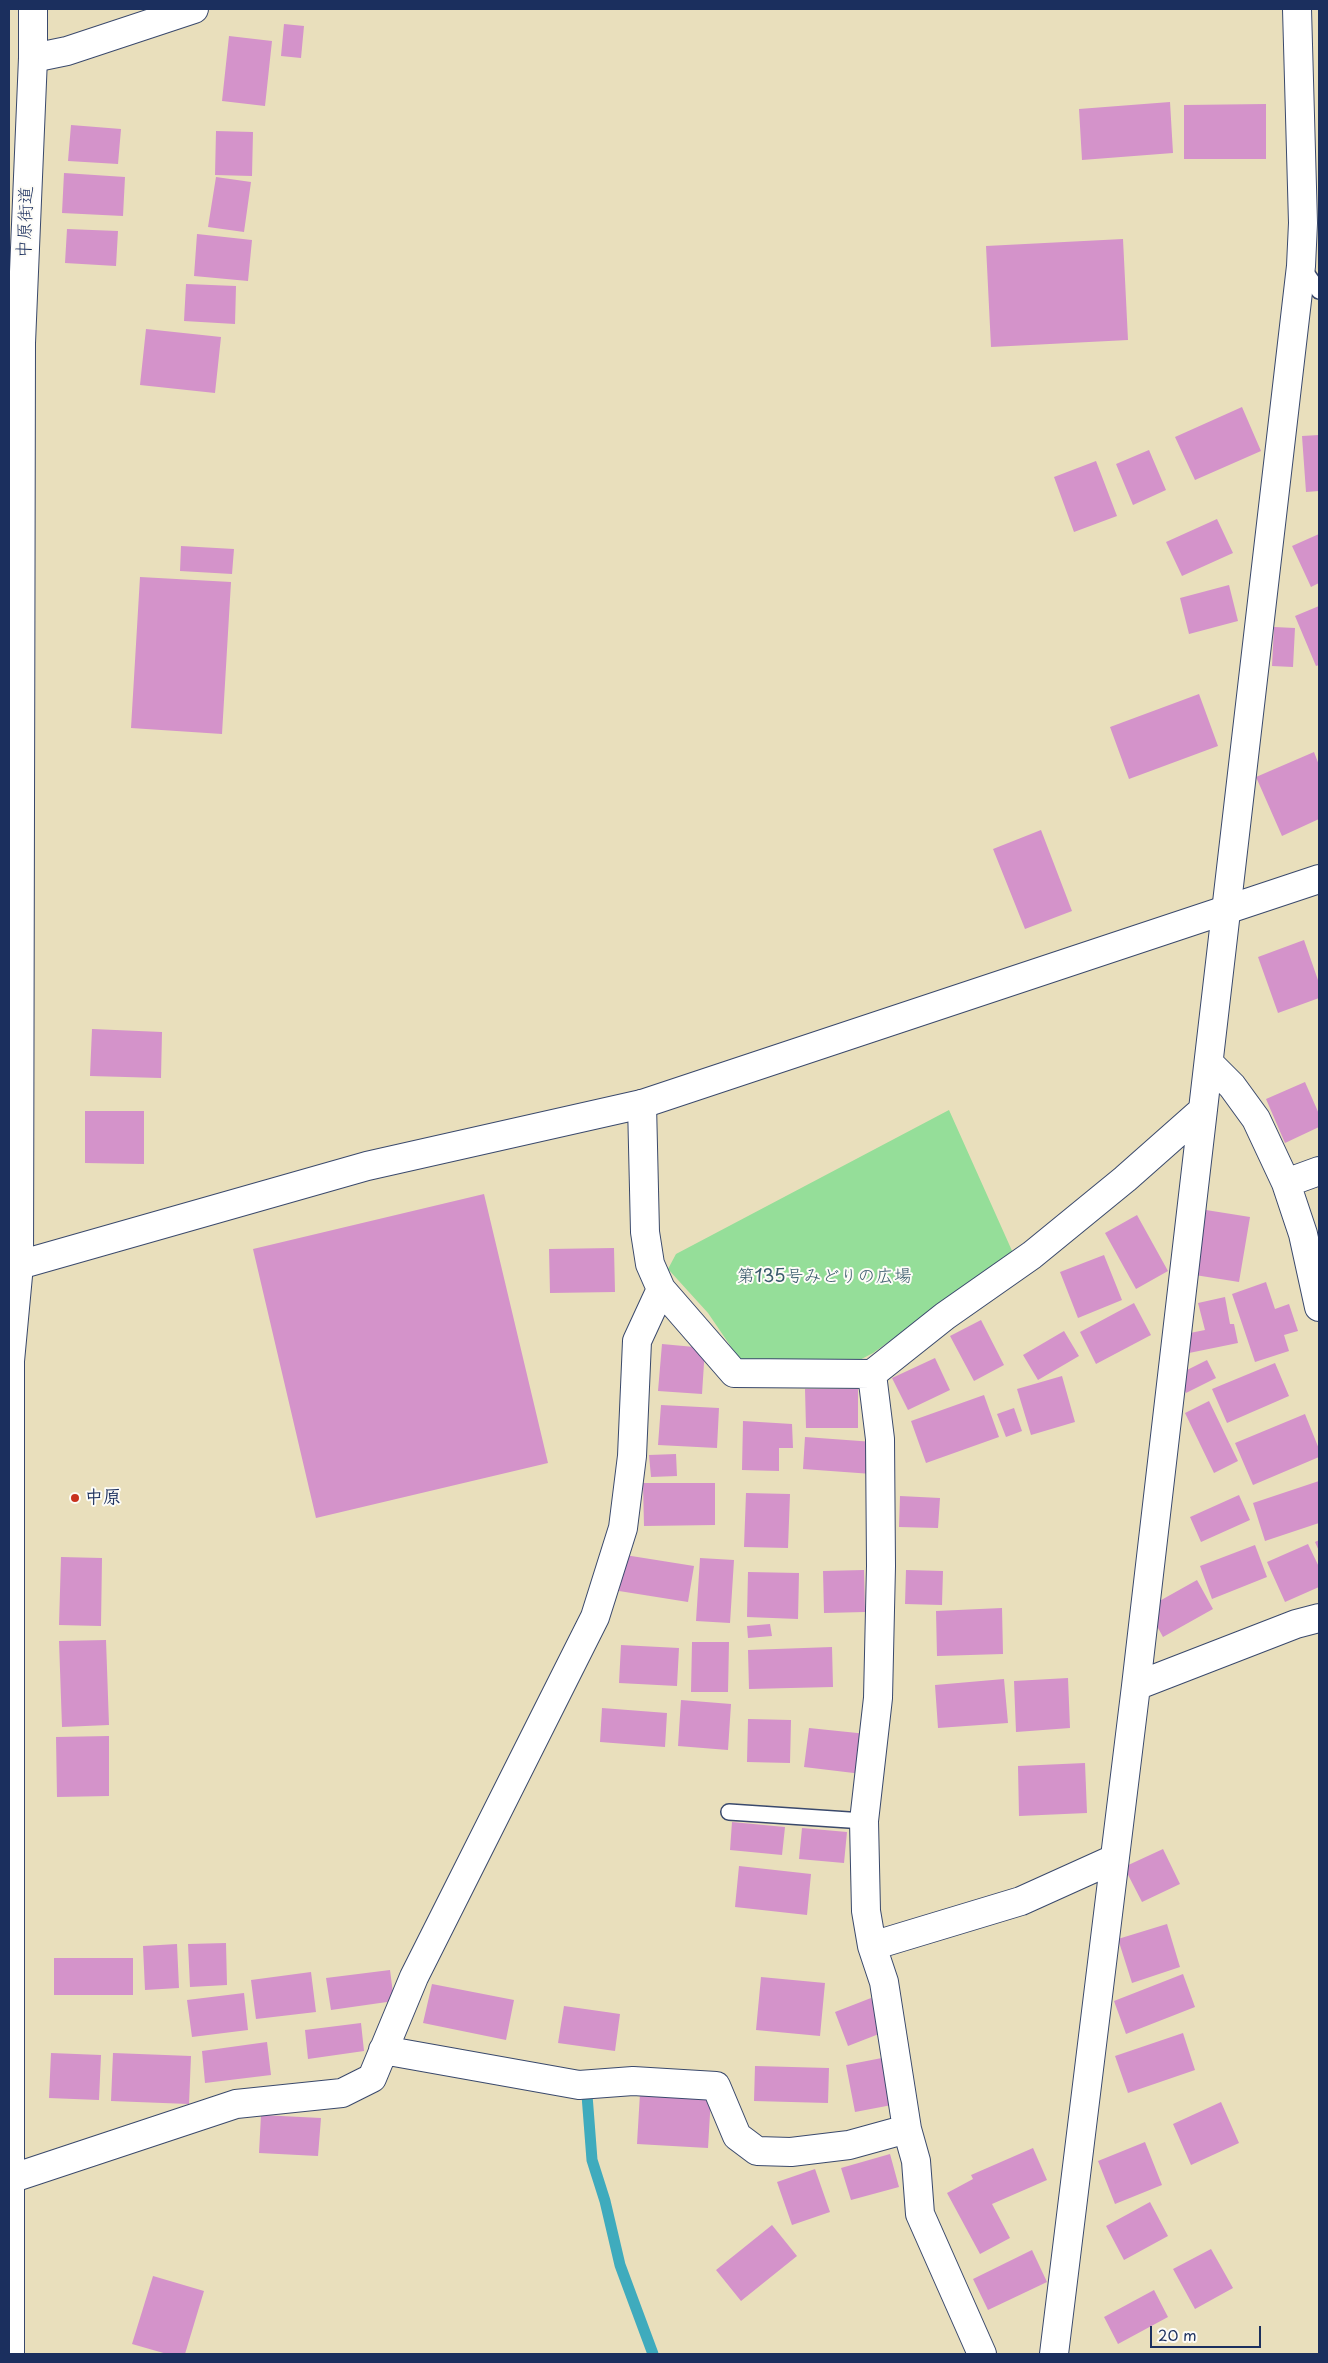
<!DOCTYPE html>
<html>
<head>
<meta charset="utf-8">
<style>
	body { margin:0 }
	#map { position:relative; width:1328px; height:2363px; overflow:hidden; background:#e9dfbc; font-family:"Playpen Sans",sans-serif }
	canvas { display:block }
	.frame { position:absolute; inset:0; border:10px solid #1b2f5e; pointer-events:none }
	.scale { position:absolute; left:1150px; top:2326px; width:111px; height:22px; box-sizing:border-box; border:2px solid #1b2f5e; border-top:0; padding-left:6px; font-size:15px; line-height:18px; white-space:nowrap; color:#1b2f5e; -webkit-text-stroke:4px #fdfcf7; paint-order:stroke }
</style>
</head>
<body>
<div id="map">
<canvas width="1328" height="2363"></canvas>
<div class="frame"></div>
<div class="scale">20 m</div>
</div>
<script>
const g = document.querySelector('canvas').getContext('2d');
g.lineJoin = 'round';
function paint(path, color) { g.fillStyle = color; g.fill(path, 'evenodd'); }
const poly = rows => new Path2D(rows.map(r => 'M' + r).join(''));
function strokePath(path, color, width, dash) { g.strokeStyle = color; g.lineWidth = width; g.lineCap = dash ? 'butt' : 'round'; g.setLineDash(dash || []); g.stroke(path); }
function label(font, color, halo, rows, align = 'center') {
  g.font = font + ' "Playpen Sans","Klee One",sans-serif'; g.lineWidth = 4; g.setLineDash([]); g.textBaseline = 'middle'; g.strokeStyle = halo; g.fillStyle = color; for (const [text, x, y, turn = 0] of rows) {
    g.save(); g.translate(x, y); g.rotate((+turn || 0) * Math.PI / 180); g.textAlign = isNaN(turn) ? turn : align; if (halo) g.strokeText(text, 0, 0); g.fillText(text, 0, 0); g.restore();
  }
}
paint(poly([
	[949,1110,1013,1253,873,1353,852,1364,740,1360,708,1313,668,1269,676,1254]
]), '#95de99');
strokePath(poly([
	[587,2095,592,2160,605,2201,620,2265,653,2354]
]), '#3fabbd', 11);
paint(poly([
	[284,24,304,26,301,58,281,56],
	[229,36,272,41,265,106,222,101],
	[1170,102,1173,153,1082,160,1079,109],
	[1266,104,1266,159,1184,159,1184,105],
	[71,125,121,129,118,164,68,161],
	[216,131,253,132,252,176,215,175],
	[64,173,125,177,123,216,62,213],
	[216,177,251,182,244,232,208,227],
	[67,229,118,231,116,266,65,263],
	[197,234,252,240,248,281,194,276],
	[1123,239,1128,340,991,347,986,246],
	[186,284,236,286,235,324,184,321],
	[146,329,221,337,215,393,140,385],
	[1242,407,1261,451,1195,480,1175,437],
	[1319,435,1319,491,1306,492,1302,436],
	[1149,450,1166,490,1133,505,1116,464],
	[1096,461,1117,516,1074,532,1054,477],
	[1217,519,1233,553,1182,576,1166,542],
	[1319,534,1319,583,1311,587,1292,546],
	[181,546,234,549,232,574,180,571],
	[140,577,231,582,222,734,131,728],
	[1229,585,1238,621,1189,634,1180,598],
	[1319,606,1319,665,1316,666,1295,616],
	[1274,627,1295,628,1293,667,1272,666],
	[1199,694,1218,746,1129,779,1110,727],
	[1314,752,1319,765,1319,819,1282,836,1256,777],
	[1041,830,1072,911,1025,929,993,849],
	[1304,940,1319,983,1319,998,1278,1013,1258,957],
	[92,1029,162,1032,161,1078,90,1076],
	[1305,1082,1319,1114,1319,1127,1285,1143,1266,1099],
	[85,1111,144,1111,144,1164,85,1163],
	[484,1194,548,1463,316,1518,253,1249],
	[1206,1210,1250,1217,1239,1282,1195,1275],
	[1137,1215,1168,1271,1136,1289,1105,1233],
	[614,1248,615,1292,550,1293,549,1249],
	[1104,1255,1122,1300,1078,1318,1060,1272],
	[1266,1282,1275,1309,1289,1304,1298,1331,1284,1335,1289,1351,1255,1362,1232,1294],
	[1225,1297,1230,1324,1234,1324,1238,1343,1189,1353,1185,1334,1205,1330,1198,1303],
	[1134,1303,1151,1335,1096,1364,1080,1332],
	[981,1320,1004,1365,974,1381,950,1336],
	[1064,1331,1079,1356,1038,1380,1023,1355],
	[662,1344,705,1348,702,1394,658,1391],
	[935,1358,950,1390,908,1410,892,1378],
	[1207,1360,1216,1378,1186,1393,1177,1375],
	[1275,1363,1289,1396,1227,1423,1212,1389],
	[1062,1376,1075,1422,1031,1435,1017,1389],
	[805,1389,858,1389,858,1428,806,1428],
	[984,1395,999,1437,926,1463,911,1421],
	[1209,1401,1238,1461,1214,1473,1185,1413],
	[661,1405,719,1408,717,1448,658,1445],
	[1014,1408,1022,1431,1006,1437,997,1414],
	[1305,1414,1319,1449,1319,1457,1253,1485,1235,1443],
	[743,1421,792,1424,793,1448,779,1448,779,1471,742,1470],
	[805,1437,874,1442,872,1474,803,1469],
	[676,1454,677,1476,651,1477,649,1455],
	[1319,1481,1319,1523,1265,1541,1253,1503],
	[643,1483,715,1483,715,1525,644,1526],
	[746,1493,790,1494,788,1548,744,1547],
	[1239,1495,1250,1520,1201,1542,1190,1517],
	[900,1496,940,1498,938,1528,899,1527],
	[1319,1540,1319,1551,1315,1542],
	[1308,1544,1319,1567,1319,1587,1285,1602,1267,1562],
	[1255,1545,1267,1577,1212,1599,1200,1566],
	[625,1555,694,1566,688,1602,619,1591],
	[61,1557,102,1558,101,1626,59,1625],
	[700,1558,734,1560,730,1623,696,1621],
	[864,1570,865,1612,824,1613,823,1571],
	[906,1570,943,1571,942,1605,905,1604],
	[748,1572,799,1573,798,1619,747,1617],
	[1197,1580,1213,1609,1163,1637,1147,1608],
	[1002,1608,1003,1654,937,1656,936,1611],
	[770,1624,772,1636,748,1638,747,1626],
	[106,1640,109,1725,62,1727,59,1641],
	[692,1642,729,1642,728,1692,691,1692],
	[621,1645,679,1648,677,1686,619,1683],
	[832,1647,833,1687,749,1689,748,1650],
	[1068,1678,1070,1728,1016,1732,1014,1681],
	[1004,1679,1008,1723,938,1728,935,1685],
	[681,1700,731,1704,728,1750,678,1746],
	[602,1708,667,1713,665,1747,600,1742],
	[748,1719,791,1720,790,1763,747,1762],
	[809,1728,867,1734,862,1774,804,1767],
	[109,1736,109,1796,57,1797,56,1737],
	[1085,1763,1087,1813,1019,1816,1018,1766],
	[732,1822,785,1827,782,1855,730,1850],
	[802,1828,847,1832,844,1863,799,1859],
	[1163,1849,1180,1884,1142,1902,1124,1867],
	[739,1866,811,1874,807,1915,735,1907],
	[1167,1924,1180,1967,1132,1983,1118,1939],
	[226,1943,227,1985,190,1987,188,1944],
	[177,1944,179,1988,145,1990,143,1946],
	[54,1958,133,1958,133,1995,54,1995],
	[390,1970,394,2001,331,2010,326,1978],
	[311,1972,316,2012,256,2019,251,1980],
	[1183,1974,1195,2007,1126,2034,1114,2001],
	[761,1977,825,1983,820,2036,756,2030],
	[432,1984,514,2000,506,2040,423,2023],
	[244,1993,248,2030,192,2037,187,2000],
	[871,1998,884,2032,848,2046,835,2012],
	[564,2006,620,2014,615,2051,558,2043],
	[361,2023,364,2051,308,2059,305,2030],
	[1183,2033,1195,2070,1128,2093,1115,2056],
	[267,2042,271,2075,205,2083,202,2051],
	[51,2053,101,2055,99,2100,49,2098],
	[113,2053,191,2056,189,2104,111,2101],
	[887,2057,897,2104,855,2112,846,2065],
	[755,2066,829,2068,828,2103,754,2101],
	[640,2093,711,2097,708,2148,637,2144],
	[1221,2102,1239,2143,1191,2165,1173,2124],
	[261,2115,321,2118,318,2156,259,2153],
	[1145,2142,1162,2185,1115,2204,1098,2161],
	[1033,2148,1047,2180,992,2204,1010,2238,980,2254,947,2193,973,2179,971,2175],
	[890,2154,899,2187,851,2200,841,2168],
	[815,2169,830,2212,792,2225,777,2182],
	[1150,2202,1168,2236,1124,2260,1106,2226],
	[772,2225,797,2256,741,2301,716,2270],
	[1211,2249,1233,2288,1195,2309,1173,2269],
	[1032,2250,1047,2282,988,2310,973,2279],
	[153,2276,204,2291,185,2354,167,2354,132,2344],
	[1154,2290,1168,2317,1118,2344,1104,2317]
]), '#d493ca');
const service = poly([
	[1302,267,1319,291],
	[729,1812,864,1821]
]);
const minor = poly([
	[33,58,67,51,194,9],
	[1209,1063,1232,1086,1256,1119,1286,1183,1303,1234,1319,1307],
	[1286,1183,1319,1171],
	[661,1289,734,1373,872,1374,945,1316,1032,1255,1125,1179,1203,1110],
	[872,1374,880,1439,881,1566,878,1698,864,1821,866,1911,872,1946,884,1982,907,2129,916,2161,920,2214,982,2354],
	[1136,1686,1296,1624,1319,1618],
	[872,1946,1021,1901,1114,1859],
	[383,2050,579,2085,633,2081,716,2086,737,2136,757,2151,791,2152,849,2145,907,2129],
	[10,2179,236,2104,342,2093,372,2078,414,1977,595,1617,623,1528,632,1456,637,1341,661,1289,650,1264,645,1232,642,1104],
	[1054,2354,1136,1686,1301,266,1303,223,1297,9]
]);
const tertiary = poly([
	[19,1265,367,1166,642,1104,1319,879]
]);
const primary = poly([
	[10,2354,10,1361,19,1265,21,343,33,58,33,9]
]);
strokePath(service, '#3a496c', 18);
strokePath(minor, '#3a496c', 30);
strokePath(tertiary, '#3a496c', 30);
strokePath(primary, '#3a496c', 30);
strokePath(service, '#fff', 15);
strokePath(minor, '#fff', 28);
strokePath(tertiary, '#fff', 28);
strokePath(primary, '#fff', 28);
for (const [x, y, r, color] of [
	[75,1498,5,"#c8321e"]
]) { const dot = new Path2D(); dot.arc(x, y, r, 0, 2 * Math.PI); g.fillStyle = color; g.fill(dot); strokePath(dot, '#fdfcf7', 2); }
label('18px', '#1b2f5e', '#fdfcf7', [
	["中原街道",26,222,-88]
]);
label('18px', '#3a5b6d', '#fdfcf7', [
	["第135号みどりの広場",824,1277]
]);
label('bold 18px', '#1b2f5e', '#fdfcf7', [
	["中原",85,1498]
], 'left');
</script>
</body>
</html>
